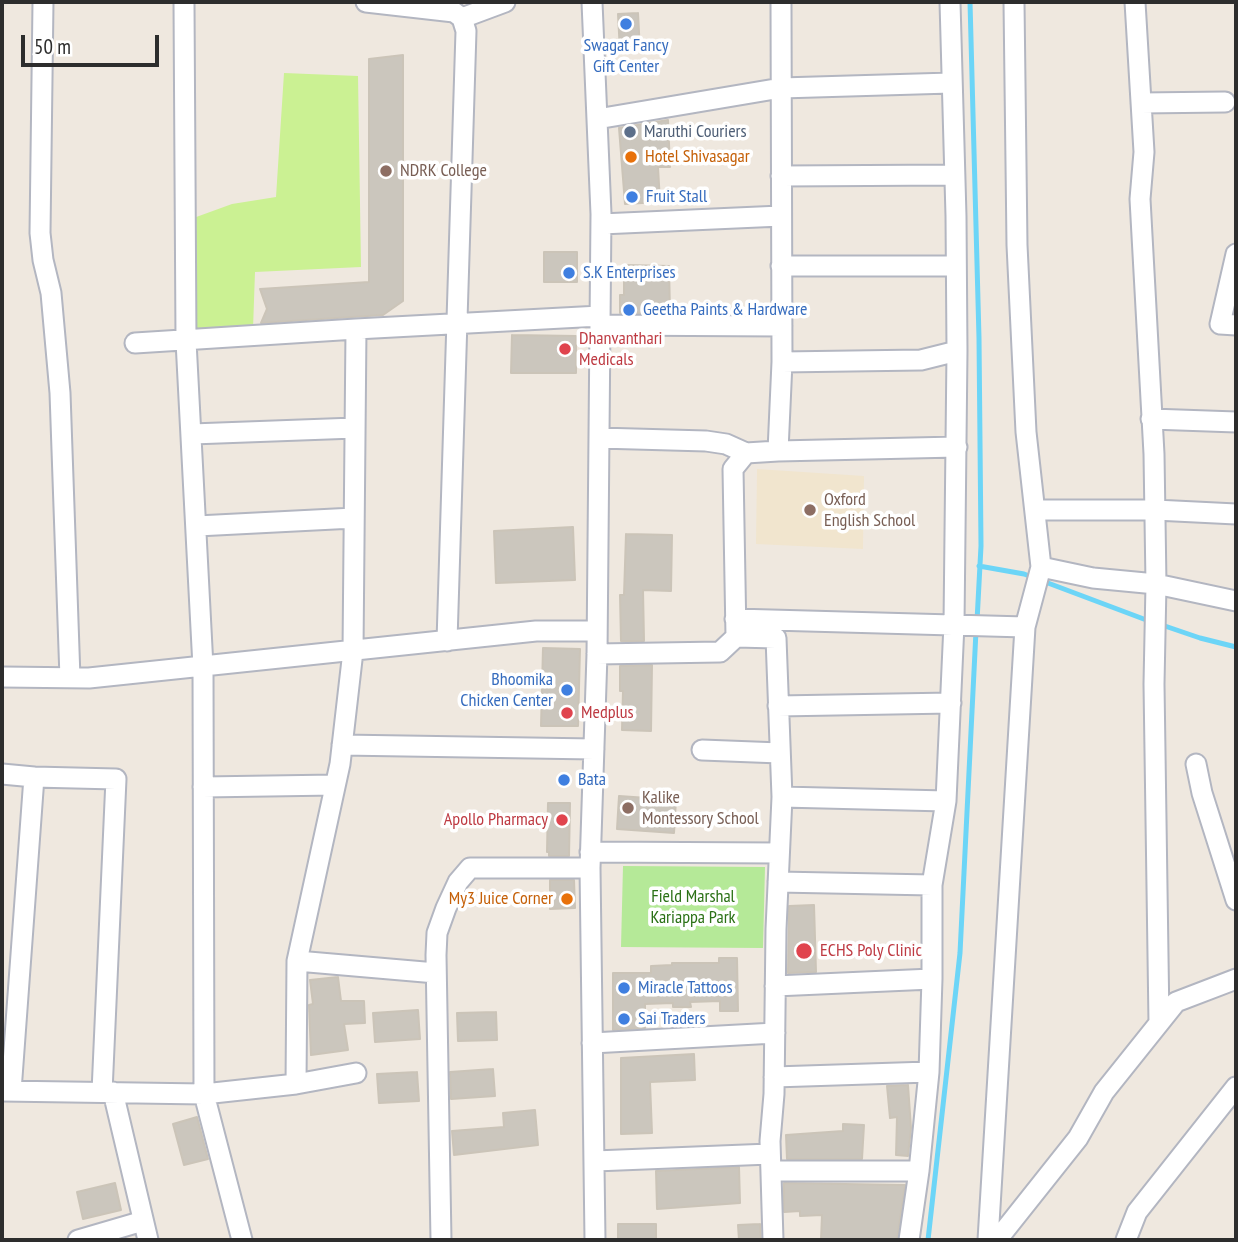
<!DOCTYPE html>
<html>
<head>
<meta charset="utf-8">
<style>
	body { margin:0 }
	#map { position:relative; width:1238px; height:1242px; overflow:hidden; background:#efe8df; font-family:"PT Sans Narrow",sans-serif }
	canvas { display:block }
	.frame { position:absolute; inset:0; border:4px solid #2d2d2d; pointer-events:none }
	.scale { position:absolute; left:21px; top:35px; width:138px; height:32px; box-sizing:border-box; border:4px solid #2d2d2d; border-top:0; padding-left:9px; font-size:21px; line-height:24px; white-space:nowrap; color:#2d2d2d; -webkit-text-stroke:5px #fff; paint-order:stroke }
</style>
</head>
<body>
<div id="map">
<canvas width="1238" height="1242"></canvas>
<div class="frame"></div>
<div class="scale">50 m</div>
</div>
<script>
const g = document.querySelector('canvas').getContext('2d');
g.lineJoin = 'round';
function paint(path, color) { g.fillStyle = color; g.fill(path, 'evenodd'); }
const poly = rows => new Path2D(rows.map(r => 'M' + r).join(''));
function strokePath(path, color, width, dash) { g.strokeStyle = color; g.lineWidth = width; g.lineCap = dash ? 'butt' : 'round'; g.setLineDash(dash || []); g.stroke(path); }
function label(font, color, halo, rows, align = 'center') {
  g.font = font + ' "PT Sans Narrow",sans-serif'; g.lineWidth = 7; g.setLineDash([]); g.textBaseline = 'middle'; g.strokeStyle = halo; g.fillStyle = color; for (const [text, x, y, turn = 0] of rows) {
    g.save(); g.translate(x, y); g.rotate((+turn || 0) * Math.PI / 180); g.textAlign = isNaN(turn) ? turn : align; if (halo) g.strokeText(text, 0, 0); g.fillText(text, 0, 0); g.restore();
  }
}
paint(poly([
	[757,469,864,476,863,549,756,544]
]), '#f1e5ce');
paint(poly([
	[623,866,765,867,763,948,621,947]
]), '#b5e998');
paint(poly([
	[284,73,358,76,361,267,255,272,253,329,193,333,188,220,232,204,276,197]
]), '#cbf193');
strokePath(poly([
	[970,2,979,338,981,546,977,621],
	[979,566,1024,574,1149,621],
	[1159,624,1200,638,1236,647],
	[928,1240,960,953,976,631]
]), '#6cd5f7', 5);
const building = poly([
	[638,13,640,51,620,52,618,14,638,13],
	[403,55,403,301,383,315,261,323,267,309,260,289,369,282,369,59,403,55],
	[668,120,670,167,658,167,660,202,625,204,619,128,668,120],
	[544,252,577,252,577,282,544,282,544,252],
	[624,265,669,266,670,313,620,313,620,295,624,295,624,265],
	[512,335,576,336,576,373,511,373,512,335],
	[573,527,575,580,496,583,494,531,573,527],
	[626,534,672,535,671,591,643,590,644,641,621,641,620,595,624,595,626,534],
	[543,648,580,649,578,726,541,726,543,648],
	[652,665,651,731,622,730,623,691,620,691,620,666,652,665],
	[619,796,676,800,674,833,617,829,619,796],
	[548,803,570,803,569,856,549,856,549,852,547,852,548,803],
	[550,880,574,880,575,908,550,909,550,880],
	[814,905,816,972,788,973,789,906,814,905],
	[719,958,737,958,738,1011,720,1011,720,1001,690,1002,691,1007,673,1007,673,1003,645,1004,645,1028,613,1030,613,973,651,973,651,966,672,965,672,963,719,963,719,958],
	[338,977,341,1001,364,1001,365,1023,344,1024,348,1050,311,1055,309,1005,313,1004,310,980,338,977],
	[418,1010,420,1039,375,1042,373,1013,418,1010],
	[496,1012,497,1040,458,1041,457,1013,496,1012],
	[694,1054,695,1080,650,1082,652,1133,621,1134,621,1058,694,1054],
	[493,1069,495,1096,451,1099,450,1072,493,1069],
	[417,1072,419,1101,379,1103,377,1074,417,1072],
	[908,1085,911,1128,908,1156,896,1155,897,1117,890,1118,887,1086,908,1085],
	[535,1110,538,1145,454,1155,452,1131,504,1127,503,1113,535,1110],
	[197,1117,208,1159,184,1165,173,1124,197,1117],
	[843,1124,864,1125,862,1159,787,1159,786,1135,843,1131,843,1124],
	[739,1167,740,1203,657,1209,656,1171,739,1167],
	[115,1183,121,1210,83,1219,77,1192,115,1183],
	[784,1183,905,1185,897,1240,821,1240,822,1215,800,1216,800,1211,784,1212,784,1183],
	[618,1224,656,1224,656,1240,618,1240,618,1224],
	[760,1224,761,1240,739,1240,738,1225,760,1224]
]);
paint(building, '#cbc6bd');
strokePath(building, '#cbc4b8', 2);
const minor = poly([
	[43,2,40,233,43,260,51,293,60,393,70,678],
	[184,2,186,341,203,667,204,1094,296,1084,297,961,340,764,353,651,356,329,600,316],
	[366,2,454,12,462,18,466,31,447,641],
	[592,2,601,214,597,654,590,868,595,1240],
	[781,2,782,362,921,360,957,351,956,216,950,2],
	[462,18,505,2],
	[1141,103,1225,102],
	[597,119,781,88,951,83],
	[781,176,954,175],
	[601,224,781,216],
	[1236,254,1220,324,1236,325],
	[781,266,956,266],
	[600,325,782,326],
	[135,343,356,329],
	[1151,419,1236,422],
	[192,434,355,428],
	[599,438,706,441,726,444,746,453],
	[778,451,957,447],
	[1036,510,1155,510,1236,514],
	[197,526,354,518],
	[1041,567,1093,578,1156,584,1154,454,1140,199,1144,152,1135,2],
	[735,619,1025,627,1041,567,1026,432,1017,245,1014,2],
	[736,637,776,638,782,797,776,929,774,1094,770,1141,773,1240],
	[597,654,720,652,736,637,733,469,746,453,778,451,782,362],
	[2,677,89,678,536,631,597,631],
	[778,706,951,703],
	[342,745,594,749],
	[702,750,780,753],
	[1196,764,1202,793,1236,900],
	[2,774,34,777,11,1091],
	[34,777,116,779,102,1092],
	[203,787,335,785],
	[782,797,946,801],
	[590,852,779,853],
	[778,882,932,885],
	[297,961,436,973],
	[775,986,932,979],
	[1159,1023,1154,684,1156,584,1236,601],
	[592,1043,775,1033],
	[774,1077,929,1072],
	[296,1084,356,1073],
	[2,1091,204,1094,242,1240],
	[113,1092,148,1240],
	[595,1161,770,1154],
	[771,1171,919,1171],
	[78,1240,143,1221],
	[441,1240,436,955,437,933,446,908,458,882,470,868,590,868],
	[909,1240,919,1171,929,1072,932,979,932,885,946,801,954,624,957,351],
	[988,1240,1025,627],
	[997,1240,1078,1138,1104,1092,1176,1002,1236,979],
	[1126,1240,1137,1212,1236,1087]
]);
strokePath(minor, '#b3b6c1', 23);
strokePath(minor, '#fff', 19);
for (const [x, y, r, color] of [
	[626,24,7,"#3f7fe0"],
	[630,132,7,"#5c6f8a"],
	[631,157,7,"#e8710a"],
	[386,171,7,"#8d6e63"],
	[632,197,7,"#3f7fe0"],
	[569,273,7,"#3f7fe0"],
	[629,310,7,"#3f7fe0"],
	[565,349,7,"#e0444e"],
	[810,510,7,"#8d6e63"],
	[567,690,7,"#3f7fe0"],
	[567,713,7,"#e0444e"],
	[564,780,7,"#3f7fe0"],
	[628,808,7,"#8d6e63"],
	[562,820,7,"#e0444e"],
	[567,899,7,"#e8710a"],
	[804,951,9,"#e0444e"],
	[624,988,7,"#3f7fe0"],
	[624,1019,7,"#3f7fe0"]
]) { const dot = new Path2D(); dot.arc(x, y, r, 0, 2 * Math.PI); g.fillStyle = color; g.fill(dot); strokePath(dot, '#fff', 2.5); }
label('18px', '#366cbe', '#fff', [
	["Swagat Fancy",626,46,"center"],
	["Gift Center",626,67,"center"],
	["Fruit Stall",646,197],
	["S.K Enterprises",583,273],
	["Geetha Paints & Hardware",643,310],
	["Bhoomika",553,680,"right"],
	["Chicken Center",553,701,"right"],
	["Bata",578,780],
	["Miracle Tattoos",638,988],
	["Sai Traders",638,1019]
], 'left');
label('18px', '#4e5e75', '#fff', [
	["Maruthi Couriers",644,132]
], 'left');
label('18px', '#c56008', '#fff', [
	["Hotel Shivasagar",645,157],
	["My3 Juice Corner",553,899,"right"]
], 'left');
label('18px', '#785e54', '#fff', [
	["NDRK College",400,171],
	["Oxford",824,500],
	["English School",824,521],
	["Kalike",642,798],
	["Montessory School",642,819]
], 'left');
label('18px', '#be3a42', '#fff', [
	["Dhanvanthari",579,339],
	["Medicals",579,360],
	["Medplus",581,713],
	["Apollo Pharmacy",548,820,"right"],
	["ECHS Poly Clinic",820,951]
], 'left');
label('18px', '#2b7116', '#fff', [
	["Field Marshal",693,897],
	["Kariappa Park",693,918]
]);
</script>
</body>
</html>
